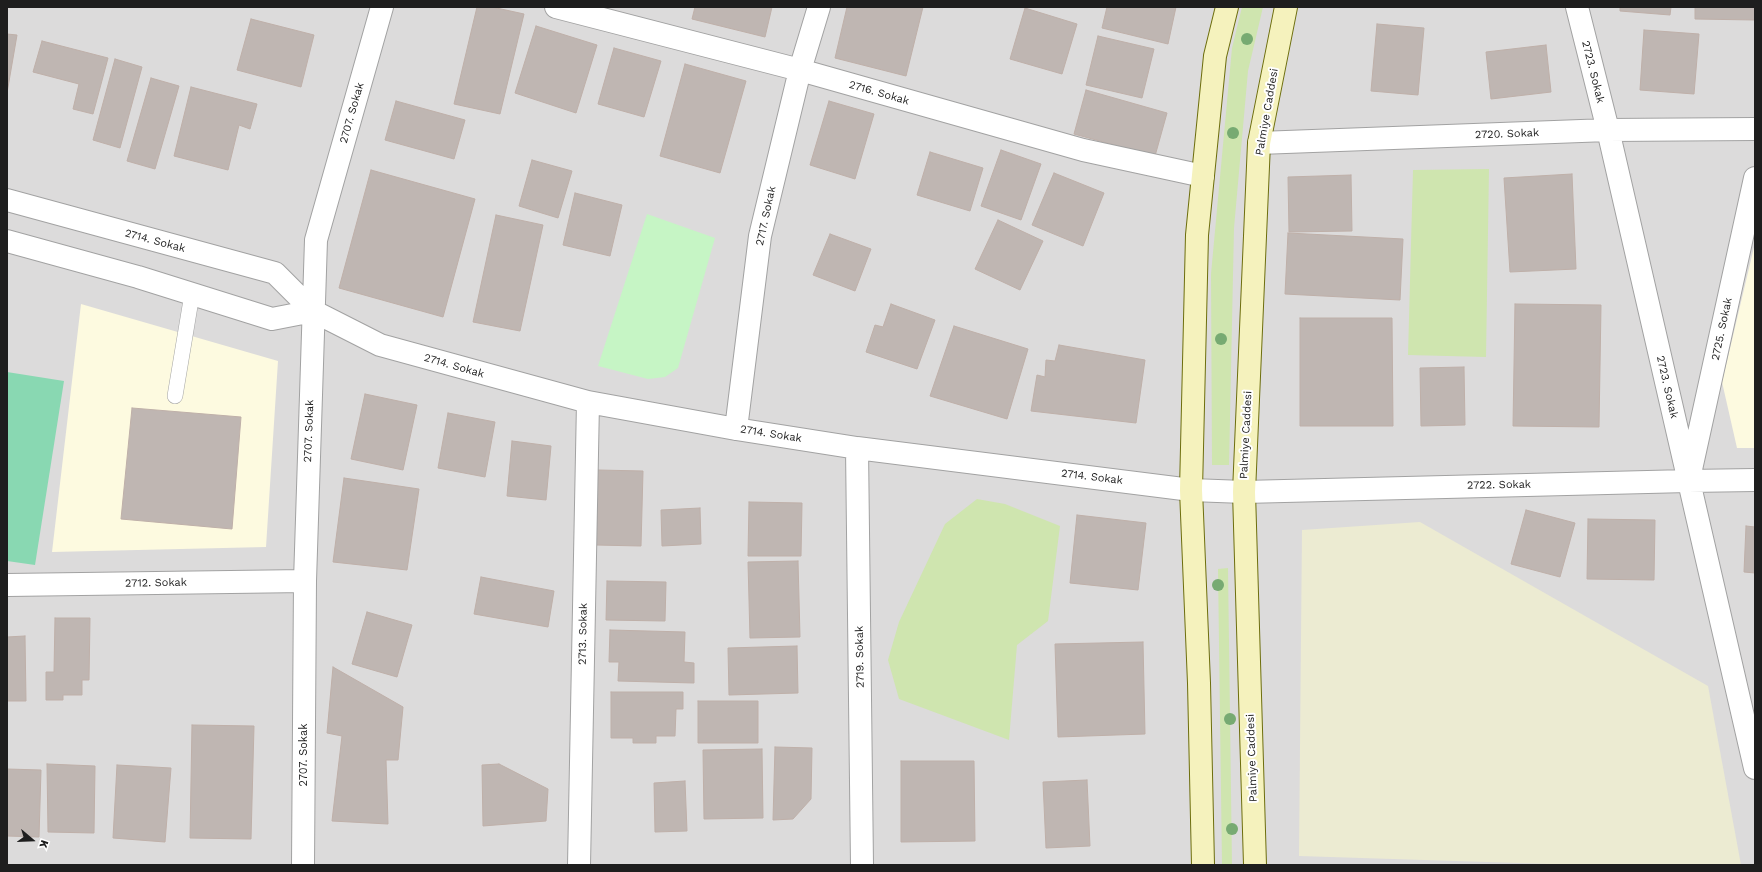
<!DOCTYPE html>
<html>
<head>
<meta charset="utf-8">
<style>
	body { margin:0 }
	#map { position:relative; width:1762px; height:872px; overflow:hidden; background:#eeeae5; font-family:"Work Sans",sans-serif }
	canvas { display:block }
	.frame { position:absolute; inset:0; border:8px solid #1e1e1e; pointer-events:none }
	.north { position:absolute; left:12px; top:820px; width:40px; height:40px; -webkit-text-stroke:3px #fff; paint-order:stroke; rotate:109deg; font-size:11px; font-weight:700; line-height:16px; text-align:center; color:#1e1e1e }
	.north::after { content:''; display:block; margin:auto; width:14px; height:18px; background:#1e1e1e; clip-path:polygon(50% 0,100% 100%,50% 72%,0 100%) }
</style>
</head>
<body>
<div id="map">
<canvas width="1762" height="872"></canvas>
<div class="frame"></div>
<div class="north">K</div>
</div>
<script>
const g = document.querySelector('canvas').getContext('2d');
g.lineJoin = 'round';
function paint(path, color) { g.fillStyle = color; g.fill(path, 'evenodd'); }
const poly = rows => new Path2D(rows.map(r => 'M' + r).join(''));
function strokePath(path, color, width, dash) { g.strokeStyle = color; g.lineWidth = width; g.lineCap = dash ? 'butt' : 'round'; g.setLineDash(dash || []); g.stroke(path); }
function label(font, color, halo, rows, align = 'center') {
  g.font = font + ' "Work Sans",sans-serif'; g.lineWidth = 4; g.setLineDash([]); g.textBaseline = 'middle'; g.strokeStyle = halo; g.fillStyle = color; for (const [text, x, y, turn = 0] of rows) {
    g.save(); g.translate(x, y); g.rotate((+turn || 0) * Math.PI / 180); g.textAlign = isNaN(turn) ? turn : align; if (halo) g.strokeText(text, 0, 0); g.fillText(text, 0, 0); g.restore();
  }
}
paint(poly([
	[7,7,1755,7,1755,865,7,865]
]), '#dcdbdb');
paint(poly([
	[1755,243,1755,448,1737,448,1722,382],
	[81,304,278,361,266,547,52,552]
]), '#fdfae0');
paint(poly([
	[1420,522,1708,686,1741,865,1581,865,1299,856,1302,530]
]), '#ecebd2');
paint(poly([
	[1242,7,1263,7,1248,71,1234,228,1229,465,1212,465,1211,274,1232,48],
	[1489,169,1486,357,1408,355,1413,170],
	[977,499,1005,504,1060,526,1048,621,1017,645,1009,740,899,699,888,660,899,622,945,524],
	[1228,568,1232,865,1222,865,1218,569]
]), '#cfe5af');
paint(poly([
	[647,214,715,238,678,368,665,377,648,379,598,366]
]), '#c6f5c5');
paint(poly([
	[7,372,64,381,35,565,7,561]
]), '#89d8b2');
const building = poly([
	[477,7,492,7,524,14,500,114,454,104,477,7],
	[695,7,772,7,765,37,692,19,695,7],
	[847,7,923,7,906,76,835,58,847,7],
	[1107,7,1176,7,1168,44,1102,28,1107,7],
	[1620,7,1671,7,1670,15,1620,11,1620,7],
	[1695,7,1755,7,1755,20,1695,19,1695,7],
	[1025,8,1077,24,1062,74,1010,59,1025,8],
	[251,19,314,35,301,87,237,70,251,19],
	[1377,24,1424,28,1418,95,1371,91,1377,24],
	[536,26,597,45,576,113,515,93,536,26],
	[1644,30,1699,34,1694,94,1640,90,1644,30],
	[7,34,17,35,7,93,7,34],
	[1098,36,1154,49,1142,98,1086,85,1098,36],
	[42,41,108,58,93,114,73,109,79,84,33,72,42,41],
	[1546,45,1551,92,1491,99,1486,52,1546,45],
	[614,48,661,61,644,117,598,104,614,48],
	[115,59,142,67,120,148,93,140,115,59],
	[685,64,746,81,720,173,660,156,685,64],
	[151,78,179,86,155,169,127,161,151,78],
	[191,87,257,104,250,129,239,125,228,170,174,156,191,87],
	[1086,90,1167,113,1155,156,1074,134,1086,90],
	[396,101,465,120,454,159,385,140,396,101],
	[829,101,874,114,855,179,810,165,829,101],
	[1001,150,1041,164,1021,220,981,206,1001,150],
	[930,152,983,168,970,211,917,195,930,152],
	[532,160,572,171,558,218,519,206,532,160],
	[371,170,475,199,443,317,339,288,371,170],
	[1054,173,1104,193,1083,246,1032,225,1054,173],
	[1572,174,1576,269,1510,272,1504,178,1572,174],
	[1351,175,1352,231,1289,232,1288,177,1351,175],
	[575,193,622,205,610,256,563,245,575,193],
	[496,215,543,225,520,331,473,322,496,215],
	[998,220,1043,241,1020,290,975,269,998,220],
	[1288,233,1403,239,1400,300,1285,294,1288,233],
	[830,234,871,249,855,291,813,275,830,234],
	[891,304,935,320,917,369,866,352,875,325,883,327,891,304],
	[1515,304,1601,305,1599,427,1513,426,1515,304],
	[1300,318,1392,318,1393,426,1300,426,1300,318],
	[954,326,1028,349,1007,419,930,396,954,326],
	[1059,345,1145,360,1136,423,1031,411,1037,375,1045,377,1046,360,1055,361,1059,345],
	[1464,367,1465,425,1421,426,1420,368,1464,367],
	[365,394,417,405,403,470,351,459,365,394],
	[132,408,241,417,232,529,121,519,132,408],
	[448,413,495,422,485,477,438,468,448,413],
	[512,441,551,446,546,500,507,496,512,441],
	[598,470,643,471,641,546,596,545,598,470],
	[344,478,419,489,407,570,333,562,344,478],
	[749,502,802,503,801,556,748,556,749,502],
	[700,508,701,544,662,546,661,510,700,508],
	[1526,510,1575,523,1560,577,1511,564,1526,510],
	[1077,515,1146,523,1138,590,1070,583,1077,515],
	[1588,519,1655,520,1654,580,1587,579,1588,519],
	[1746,526,1755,527,1755,573,1744,572,1746,526],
	[798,561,800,637,750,638,748,562,798,561],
	[481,577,554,591,548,627,474,614,481,577],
	[607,581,666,582,665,621,606,620,607,581],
	[367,612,412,625,397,677,352,664,367,612],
	[55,618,90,618,89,680,82,680,82,695,63,695,63,700,46,700,46,672,54,672,55,618],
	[610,630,685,632,684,662,694,663,694,683,618,681,619,662,609,662,610,630],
	[25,636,26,701,7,701,7,637,25,636],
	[1143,642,1145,734,1058,737,1055,644,1143,642],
	[797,646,798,693,729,695,728,648,797,646],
	[333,667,403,707,398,760,386,760,388,824,332,821,342,736,327,733,333,667],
	[611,692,683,692,683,709,676,709,675,736,656,736,656,743,633,743,633,738,611,738,611,692],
	[698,701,758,701,758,743,698,743,698,701],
	[192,725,254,726,251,839,190,838,192,725],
	[775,747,812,748,811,799,793,819,773,820,775,747],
	[762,749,763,818,704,819,703,750,762,749],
	[901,761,974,761,975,841,901,842,901,761],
	[47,764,95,766,94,833,48,832,47,764],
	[499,764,548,789,546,821,483,826,482,765,499,764],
	[117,765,171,768,165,842,113,838,117,765],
	[7,769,41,770,39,837,7,836,7,769],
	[1087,780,1090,846,1046,848,1043,782,1087,780],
	[685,781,687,831,655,832,654,783,685,781]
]);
paint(building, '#bfb6b2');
strokePath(building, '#bfb0a9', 1);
const lane = poly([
	[175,396,192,294]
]);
const street = poly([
	[556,7,800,70,1083,150,1203,176],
	[1577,7,1608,130,1755,768],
	[1259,143,1608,130,1755,129],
	[7,200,275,273,313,311,380,345,588,402,736,429,857,448,1191,490,1244,492,1688,481,1755,480],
	[7,241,138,277,272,319,313,311],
	[736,429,760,236,800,70,819,7],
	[857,448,862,865],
	[1690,474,1755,178],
	[7,585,305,581],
	[303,865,305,581,316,240,382,7],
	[579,865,588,402]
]);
const secondary = poly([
	[1203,865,1199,683,1191,490,1197,235,1215,56,1227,7],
	[1255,865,1244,492,1259,143,1286,7]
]);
strokePath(lane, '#a2a2a2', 16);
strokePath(street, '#a2a2a2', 24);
strokePath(secondary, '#6d6e0d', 24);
strokePath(lane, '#fff', 15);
strokePath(street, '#fff', 22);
strokePath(secondary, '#f5f2bd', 22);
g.fillStyle = '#77aa72';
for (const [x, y] of [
	[1247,39],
	[1233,133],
	[1221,339],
	[1218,585],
	[1230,719],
	[1232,829]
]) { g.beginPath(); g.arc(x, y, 6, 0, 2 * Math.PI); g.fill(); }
label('11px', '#1e1e1e', '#fff', [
	["2723. Sokak",1593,72,76],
	["2716. Sokak",879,93,16],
	["Palmiye Caddesi",1267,112,-80],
	["2707. Sokak",352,113,-74],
	["2720. Sokak",1507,134,-2],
	["2717. Sokak",766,216,-78],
	["2714. Sokak",155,241,15],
	["2725. Sokak",1722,329,-78],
	["2714. Sokak",454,366,16],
	["2723. Sokak",1667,387,77],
	["2707. Sokak",309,431,-88],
	["2714. Sokak",771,434,9],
	["Palmiye Caddesi",1246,435,-87],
	["2714. Sokak",1092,477,7],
	["2722. Sokak",1499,485,-1],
	["2712. Sokak",156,583,-1],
	["2713. Sokak",583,634,-89],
	["2719. Sokak",860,657,-91],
	["2707. Sokak",304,755,-90],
	["Palmiye Caddesi",1252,758,-92]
]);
</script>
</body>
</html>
